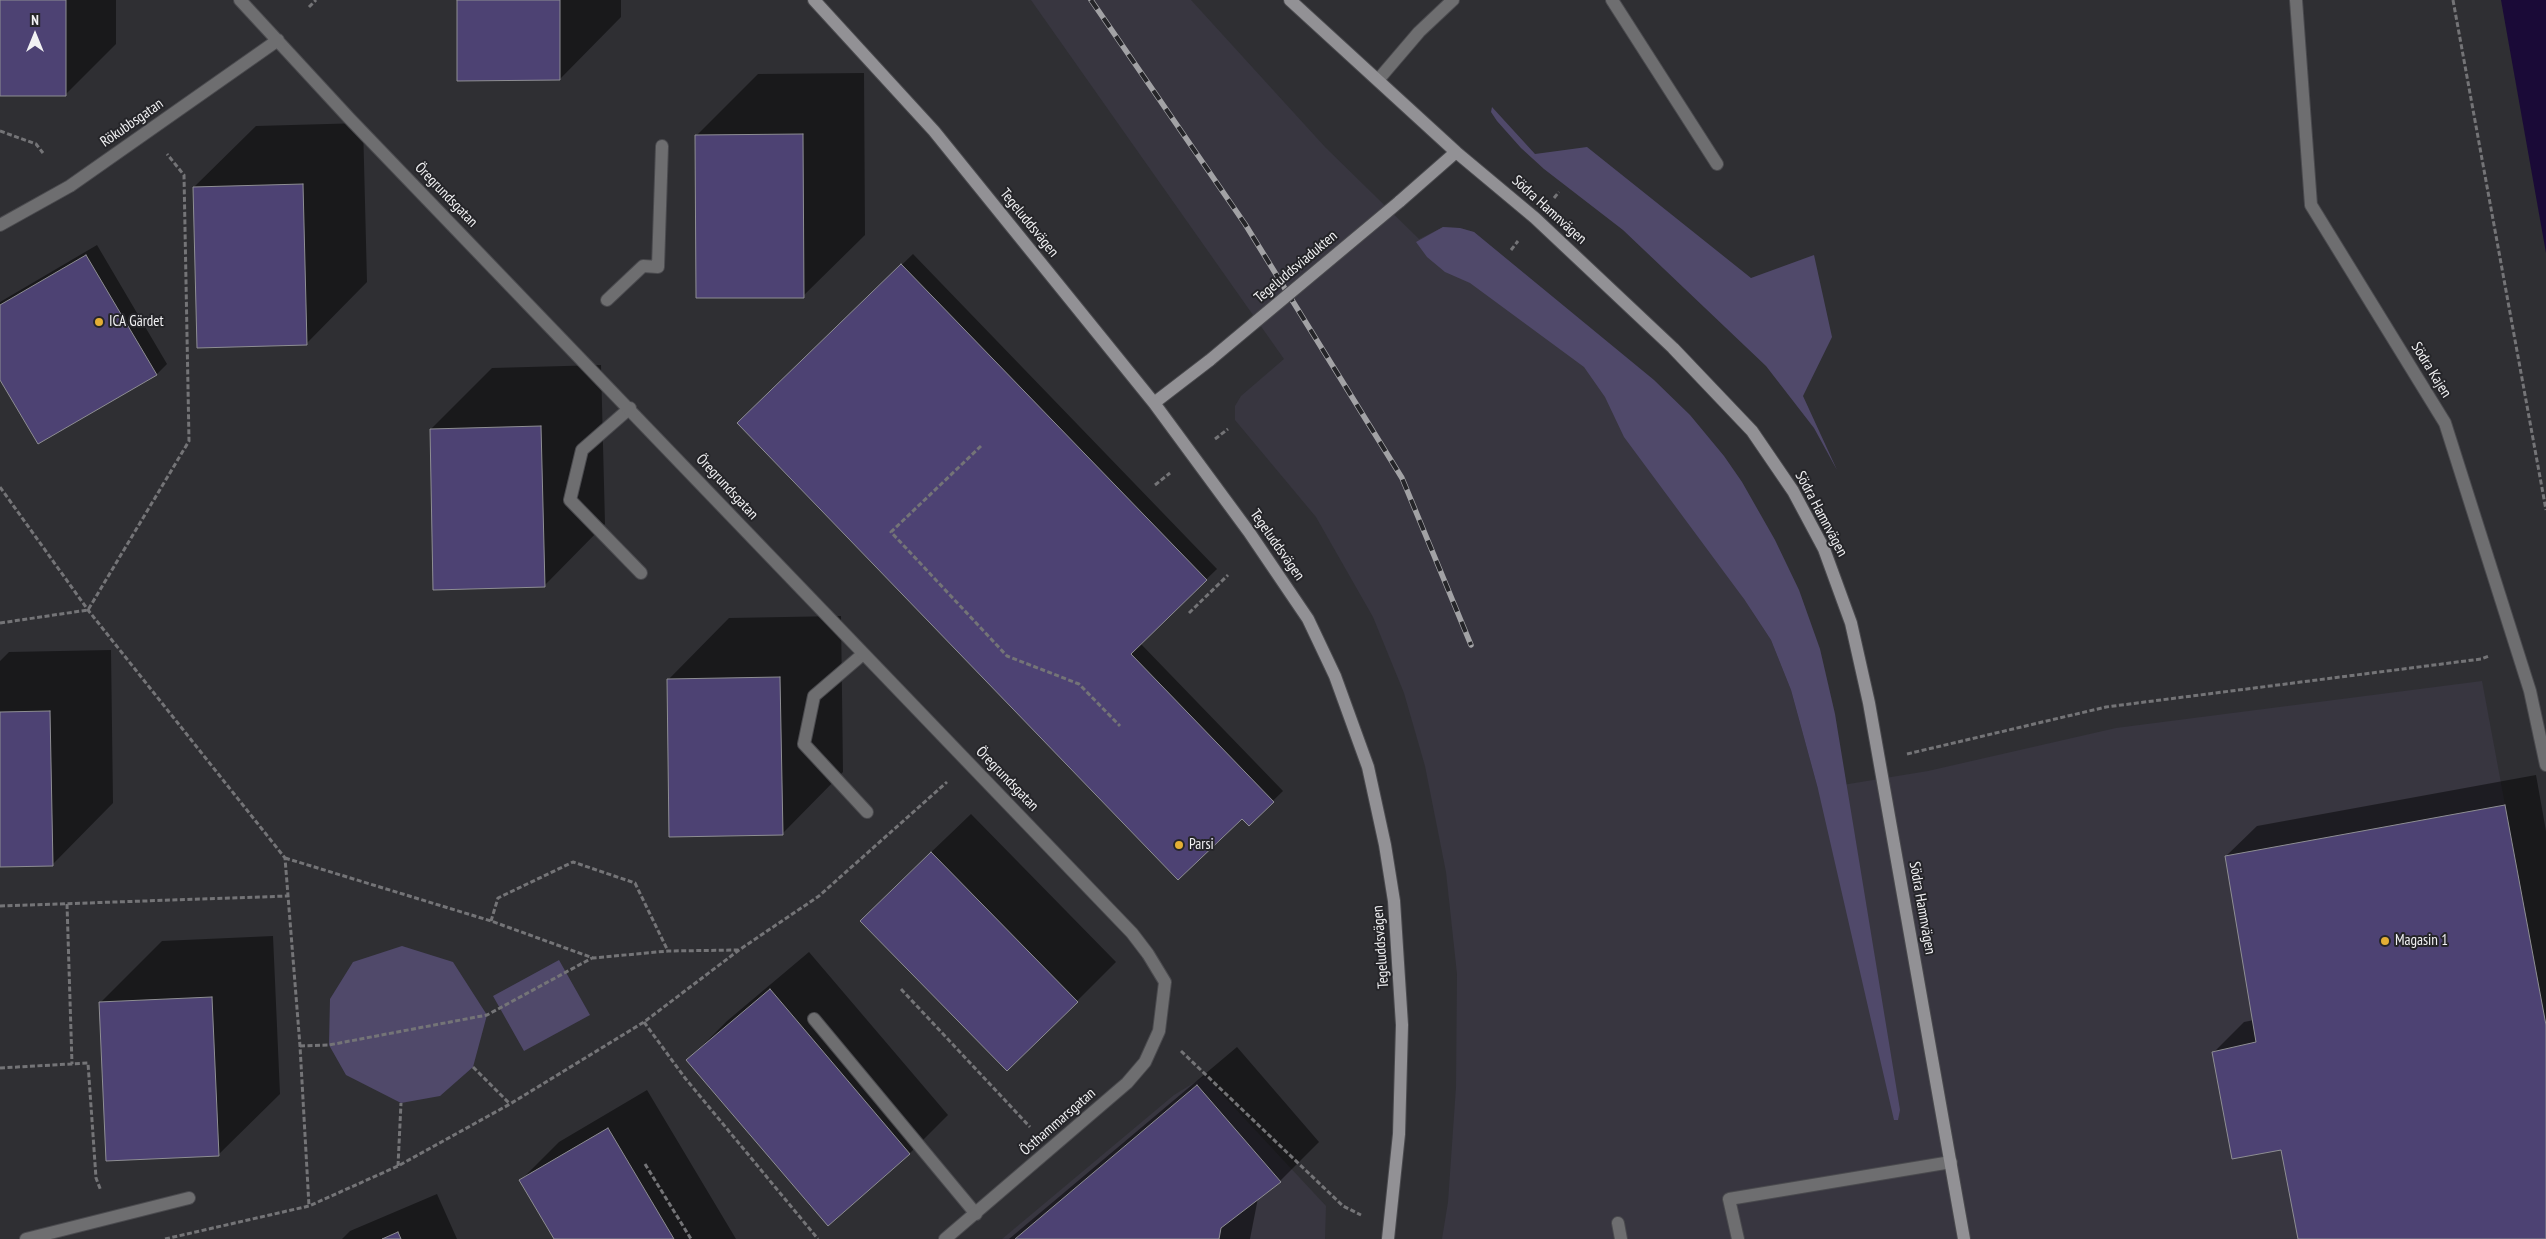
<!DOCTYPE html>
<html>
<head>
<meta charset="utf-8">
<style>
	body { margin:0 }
	#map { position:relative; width:2546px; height:1239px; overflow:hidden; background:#2f2f33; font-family:"PT Sans Narrow",sans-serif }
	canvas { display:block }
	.north { position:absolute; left:10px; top:10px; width:50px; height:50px; -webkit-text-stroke:4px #252529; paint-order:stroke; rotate:0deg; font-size:14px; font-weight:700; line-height:20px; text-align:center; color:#f1f1f3 }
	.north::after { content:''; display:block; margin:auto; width:18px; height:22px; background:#f1f1f3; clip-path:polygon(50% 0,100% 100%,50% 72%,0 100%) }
</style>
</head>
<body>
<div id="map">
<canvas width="2546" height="1239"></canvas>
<div class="north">N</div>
</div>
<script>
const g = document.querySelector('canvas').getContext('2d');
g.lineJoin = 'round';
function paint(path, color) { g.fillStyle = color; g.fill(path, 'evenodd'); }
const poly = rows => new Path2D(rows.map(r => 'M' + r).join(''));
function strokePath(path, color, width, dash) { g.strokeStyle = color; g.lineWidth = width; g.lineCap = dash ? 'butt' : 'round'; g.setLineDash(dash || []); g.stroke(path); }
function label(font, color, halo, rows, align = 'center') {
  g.font = font + ' "PT Sans Narrow",sans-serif'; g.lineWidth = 4; g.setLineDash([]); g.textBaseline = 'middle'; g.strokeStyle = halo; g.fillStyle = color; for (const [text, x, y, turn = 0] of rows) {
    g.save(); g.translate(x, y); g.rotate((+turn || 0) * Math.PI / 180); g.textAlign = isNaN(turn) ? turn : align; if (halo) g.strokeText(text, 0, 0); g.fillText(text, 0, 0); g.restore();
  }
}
paint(poly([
	[1031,0,1191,0,1325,147,1419,239,1443,227,1460,228,1474,232,1599,336,1744,599,1771,640,1791,690,1818,789,1928,771,2116,728,2482,681,2546,1025,2546,1239,1442,1239,1448,1202,1456,1087,1457,974,1446,872,1425,766,1404,693,1373,617,1316,517,1235,420,1235,406,1241,396,1284,359],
	[1205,1076,1326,1206,1325,1239,1002,1239,1174,1095]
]), '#383640');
paint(poly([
	[1492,107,1535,154,1587,147,1751,278,1814,255,1832,337,1803,396,1837,470,1814,428,1766,366,1623,230,1544,169,1521,148,1497,121,1491,112],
	[1443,227,1460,228,1474,232,1654,380,1690,415,1724,456,1742,482,1775,540,1799,590,1820,649,1835,714,1900,1110,1898,1120,1894,1120,1818,789,1791,690,1771,640,1744,599,1624,437,1605,397,1584,367,1470,283,1445,272,1427,257,1416,242],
	[402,946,453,962,487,1015,473,1067,440,1096,401,1103,346,1075,329,1045,330,999,353,962],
	[559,960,590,1015,524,1051,493,996]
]), '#50496a');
paint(poly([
	[2501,0,2546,0,2546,253]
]), '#1a0a37');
paint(poly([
	[0,0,116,0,116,44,65,95,0,95],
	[458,0,621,0,621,17,560,79],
	[864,73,865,235,803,296,697,135,758,74],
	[363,123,367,282,306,344,194,187,256,126],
	[97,245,167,364,157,374,39,442,0,378,0,302],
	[913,254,1217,569,1140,643,1283,791,1249,824,738,423],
	[601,365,605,524,544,586,431,429,492,368],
	[841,616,843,772,782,834,668,680,729,618],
	[111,650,113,803,52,865,0,866,0,661,9,652],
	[2536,775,2546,831,2546,1239,2299,1239,2282,1149,2214,1052,2244,1022,2254,1020,2226,856,2257,826],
	[971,814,1116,962,1077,1001,900,882],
	[273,936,280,1094,218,1155,101,1002,162,941],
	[809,952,948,1115,910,1153,828,1224,688,1060,727,1021],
	[1237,1047,1319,1142,1280,1181,1258,1198,1250,1239,1009,1239],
	[647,1090,736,1239,555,1239,520,1181,559,1142],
	[437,1194,457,1239,342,1239,350,1231]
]), '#0007');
const building = poly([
	[0,0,66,0,66,96,0,96,0,0],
	[457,0,560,0,560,80,457,81,457,0],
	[803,134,804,298,696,298,695,135,803,134],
	[303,184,307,345,197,348,193,187,303,184],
	[86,255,157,375,38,444,0,380,0,305,86,255],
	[901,264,1207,580,1131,654,1274,802,1249,826,1242,819,1178,880,737,423,901,264],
	[541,426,545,587,433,590,430,429,541,426],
	[780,677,783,835,669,837,667,679,780,677],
	[50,711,53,866,0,867,0,712,50,711],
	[2505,805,2546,1025,2546,1239,2298,1239,2281,1150,2232,1159,2212,1052,2256,1042,2225,856,2505,805],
	[931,852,1078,1002,1007,1071,860,921,931,852],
	[770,989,910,1154,828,1226,686,1060,770,989],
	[212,997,219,1156,106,1161,99,1002,212,997],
	[1197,1085,1281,1182,1221,1228,1219,1239,1015,1239,1197,1085],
	[608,1128,674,1239,554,1239,519,1180,608,1128],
	[398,1232,401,1239,382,1239,398,1232]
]);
paint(building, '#4d4273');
strokePath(building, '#8e8e93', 1);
const lane = poly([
	[1612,0,1717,164],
	[2296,0,2311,205,2445,423,2530,691,2546,765],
	[1378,80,1419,32,1453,0],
	[630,408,582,450,570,500,641,573],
	[863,654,814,696,804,744,867,812],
	[814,1019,976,1214],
	[1618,1223,1621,1239],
	[26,1239,189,1198],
	[1738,1239,1729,1199,1951,1162]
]);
const street = poly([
	[240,0,349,118,1132,933,1148,954,1165,982,1159,1031,1145,1062,1127,1083,945,1239],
	[0,225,70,186,278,40],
	[607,300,643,266,658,267,662,146]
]);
const secondary = poly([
	[814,0,934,131,1154,403,1249,532,1308,619,1335,676,1368,767,1385,845,1394,901,1402,1025,1399,1134,1388,1239],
	[1290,0,1456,152,1535,218,1673,348,1752,431,1793,491,1824,549,1851,623,1869,703,1964,1239],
	[1399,202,1456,152],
	[1154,403,1210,360]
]);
strokePath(lane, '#4a4a4e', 14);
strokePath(street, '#4a4a4e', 14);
strokePath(secondary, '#4a4a4e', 14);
strokePath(poly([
	[2453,0,2546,510],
	[309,7,316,0],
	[0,131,36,144,43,153],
	[1554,198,1559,192],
	[1511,250,1518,241],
	[1215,439,1228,429],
	[981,446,891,532,1007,656,1079,684,1120,726],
	[1155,485,1170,473],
	[0,487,88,610,285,858,300,1046,309,1206],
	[1189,613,1228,575],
	[0,623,88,610,189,441,184,175,167,154],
	[1907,754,2106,707,2481,659,2489,656],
	[285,858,491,921,593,958,668,951,738,950],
	[67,904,72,1064],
	[0,906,288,896],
	[491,921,498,898,573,862,635,883,668,951],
	[901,989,1030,1127],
	[644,1022,685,1078,818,1239],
	[300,1046,329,1045,487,1015,592,958],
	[1181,1051,1343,1206,1361,1215],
	[473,1067,510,1104],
	[0,1068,88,1063,96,1178,101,1191],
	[645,1164,691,1239],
	[398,1166,401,1103],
	[165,1239,309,1206,398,1166,510,1104,644,1022,739,950,819,896,947,782]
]), '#747477', 3, [5, 2.5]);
strokePath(lane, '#6e6e70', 12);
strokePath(street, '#6e6e70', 12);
strokePath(secondary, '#929195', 12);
const rail = poly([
	[1091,0,1245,224,1402,478,1471,645]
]);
strokePath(rail, '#a2a2a5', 5.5);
strokePath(rail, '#252529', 4, [11]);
const secondaryBridge = poly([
	[1210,360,1399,202]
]);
strokePath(secondaryBridge, '#4a4a4e', 14, []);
strokePath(secondaryBridge, '#929195', 12);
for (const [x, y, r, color] of [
	[99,322,5,"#e3ae35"],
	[1179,845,5,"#e3ae35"],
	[2385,941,5,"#e3ae35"]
]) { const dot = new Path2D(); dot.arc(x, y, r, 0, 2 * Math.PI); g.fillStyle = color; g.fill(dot); strokePath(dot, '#252529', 2); }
label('15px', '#f1f1f3', '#252529', [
	["Rökubbsgatan",132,123,-35],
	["Öregrundsgatan",446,195,46],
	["Södra Hamnvägen",1549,210,42],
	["Tegeluddsvägen",1029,223,51],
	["Tegeluddsviadukten",1296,267,-40],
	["Södra Kajen",2431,370,58],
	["Öregrundsgatan",727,487,47],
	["Södra Hamnvägen",1821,514,62],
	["Tegeluddsvägen",1277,545,55],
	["Öregrundsgatan",1007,779,46],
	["Södra Hamnvägen",1922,908,80],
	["Tegeluddsvägen",1381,947,-94],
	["Östhammarsgatan",1058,1122,-41]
]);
label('15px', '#f1f1f3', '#252529', [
	["ICA Gärdet",109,322],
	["Parsi",1189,845],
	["Magasin 1",2395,941]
], 'left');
</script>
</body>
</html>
